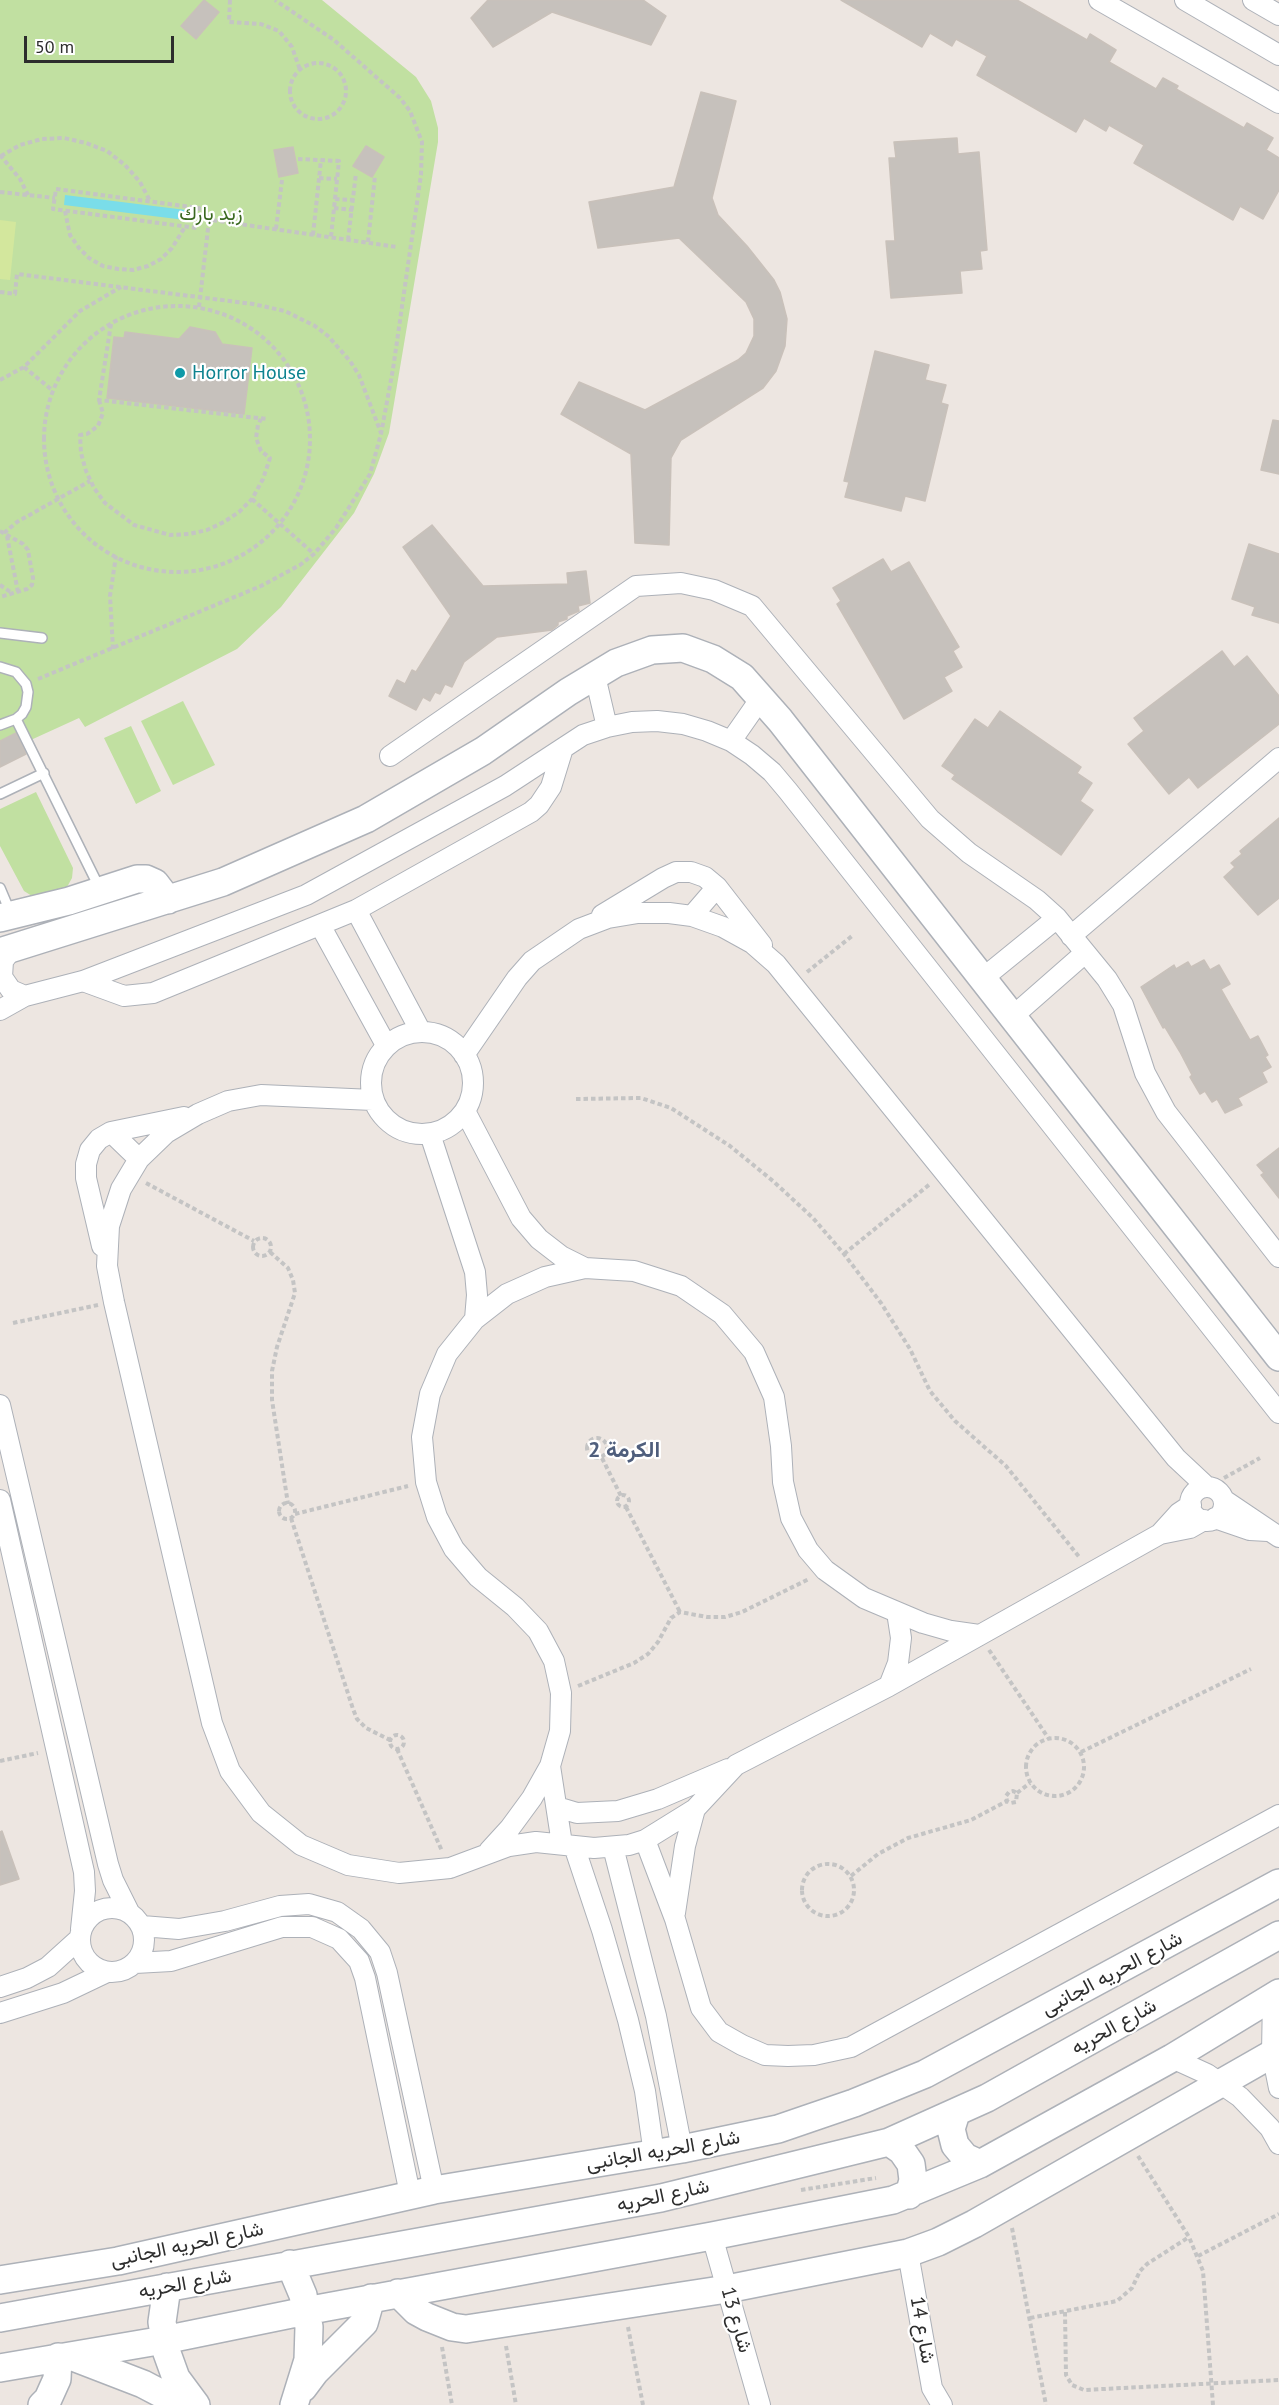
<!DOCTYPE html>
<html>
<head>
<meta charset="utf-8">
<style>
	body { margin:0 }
	#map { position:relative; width:1279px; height:2405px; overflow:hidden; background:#ede6e1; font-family:"PT Sans",sans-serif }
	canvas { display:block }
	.scale { position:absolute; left:24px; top:36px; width:150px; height:27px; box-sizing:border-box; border:3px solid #2d2d2d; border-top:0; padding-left:8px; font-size:18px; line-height:21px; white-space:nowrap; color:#2d2d2d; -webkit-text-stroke:4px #fff; paint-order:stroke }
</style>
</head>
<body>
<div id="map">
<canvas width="1279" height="2405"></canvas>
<div class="scale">50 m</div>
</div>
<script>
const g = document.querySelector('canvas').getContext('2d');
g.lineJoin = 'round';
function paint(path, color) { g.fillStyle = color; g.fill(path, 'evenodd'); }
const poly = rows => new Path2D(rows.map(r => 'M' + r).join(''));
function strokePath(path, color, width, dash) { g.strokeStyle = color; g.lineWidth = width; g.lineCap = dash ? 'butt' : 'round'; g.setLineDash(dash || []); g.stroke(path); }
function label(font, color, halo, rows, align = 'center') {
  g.font = font + ' "PT Sans",Vazirmatn,sans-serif'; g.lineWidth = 4.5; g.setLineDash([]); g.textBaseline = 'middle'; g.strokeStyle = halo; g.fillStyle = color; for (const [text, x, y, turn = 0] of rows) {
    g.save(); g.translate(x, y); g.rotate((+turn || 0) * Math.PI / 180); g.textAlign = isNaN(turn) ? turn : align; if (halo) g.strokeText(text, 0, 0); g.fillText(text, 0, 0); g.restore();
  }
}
paint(poly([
	[0,0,322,0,416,77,431,101,438,128,438,142,389,433,374,474,354,513,281,607,237,649,85,727,79,718,22,744,17,733,0,741],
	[183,701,215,765,173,785,141,721],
	[131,726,161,791,136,804,104,738],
	[36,792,73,868,72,878,67,887,61,894,32,896,24,891,0,846,0,809]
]), '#c1e0a1');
paint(poly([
	[0,220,16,222,10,280,0,279]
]), '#d3e79d');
paint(poly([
	[65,195,186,210,185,220,64,205]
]), '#7adde9');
const building = poly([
	[204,0,219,12,196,39,181,26,204,0],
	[488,0,643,0,666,16,651,45,552,12,493,47,471,18,488,0],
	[841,0,1017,0,1087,40,1090,34,1116,50,1109,62,1156,89,1163,78,1178,86,1176,89,1244,128,1247,123,1273,138,1266,150,1279,158,1279,190,1263,219,1240,206,1233,220,1134,163,1144,145,1109,125,1106,131,1084,118,1076,132,977,75,987,56,956,39,952,46,930,33,922,47,841,0],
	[701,92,736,101,712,198,718,215,747,246,774,280,780,292,787,319,785,346,776,371,763,388,681,440,671,458,669,545,635,543,631,454,561,414,579,382,645,410,738,360,746,353,754,336,754,319,746,302,679,238,598,248,589,202,674,187,701,92],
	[957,138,958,154,979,152,987,250,980,251,982,269,960,271,962,293,891,298,886,241,895,241,889,158,896,158,894,142,957,138],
	[366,146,384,157,372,177,353,166,366,146],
	[293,147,298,173,279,177,274,150,293,147],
	[190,327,215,332,222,344,252,348,244,414,107,398,114,337,124,338,125,332,179,339,190,327],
	[875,351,929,365,925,380,946,385,941,403,948,405,925,501,905,496,901,511,845,497,849,482,844,481,875,351],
	[1273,420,1279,421,1279,474,1261,470,1273,420],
	[432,525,483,586,568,584,567,573,586,571,590,603,578,606,579,611,567,616,567,619,558,622,558,625,552,630,497,637,464,662,452,687,445,684,440,694,435,692,430,701,423,697,416,710,389,696,397,680,405,684,412,670,416,672,451,616,403,547,432,525],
	[1249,544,1279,554,1279,623,1252,615,1255,607,1232,599,1249,544],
	[883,559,891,572,909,562,959,647,953,651,962,667,944,677,952,691,904,719,837,604,841,601,833,588,883,559],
	[1222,651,1234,667,1247,656,1279,696,1279,724,1198,788,1189,777,1169,794,1128,744,1144,731,1134,718,1222,651],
	[1000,711,1081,767,1077,773,1092,783,1080,801,1093,810,1061,855,952,779,955,775,942,766,975,719,988,728,1000,711],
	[16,733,26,754,0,767,0,741,16,733],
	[1279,818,1279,898,1258,915,1224,877,1235,867,1231,863,1242,854,1240,851,1279,818],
	[1204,960,1210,970,1219,965,1230,984,1221,989,1250,1040,1258,1036,1268,1055,1265,1057,1271,1067,1262,1072,1267,1082,1238,1098,1242,1105,1225,1113,1217,1099,1212,1102,1205,1091,1200,1094,1190,1077,1192,1075,1180,1052,1165,1027,1163,1028,1141,987,1174,965,1176,969,1188,962,1191,967,1204,960],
	[1279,1148,1279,1198,1261,1175,1264,1173,1257,1165,1279,1148],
	[2,1831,19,1879,0,1885,0,1832,2,1831]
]);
paint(building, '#c6c1bc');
strokePath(building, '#c9c1ba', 1.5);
const lane = poly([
	[0,633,42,638],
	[0,667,16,672,26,684,28,692,26,707,22,714,16,719,0,725],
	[16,719,100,889],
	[0,794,44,773],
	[0,888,11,914]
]);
const street = poly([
	[1099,0,1279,103],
	[1185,0,1279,55],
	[1253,0,1279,15],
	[595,676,607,727],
	[731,741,761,698],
	[390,756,636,586,681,583,714,590,752,606,930,819,969,853,1037,900,1057,918,1107,979,1123,1005,1145,1073,1166,1112,1279,1257],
	[356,910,421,1032],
	[602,915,663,878,676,872,691,872,705,877,717,887,762,945],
	[692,916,717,887],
	[320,925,386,1045],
	[1071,936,1279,758],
	[12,949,3,961,2,977,11,990,25,996],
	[982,979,1057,918],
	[83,981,124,996,153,993,356,910,531,812,539,805,551,787,563,748],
	[0,1010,25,996,83,981,306,895,505,786,583,735,607,727,632,722,657,721,683,724,707,731,731,741,752,755,772,772,788,791,1279,1413],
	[1012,1017,1085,953],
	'371 1083a51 51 0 1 1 102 0a51 51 0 1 1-102 0Z',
	[464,1055,517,978,532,961,579,929,608,918,638,913,669,913,692,916,723,927,752,943,776,964,1176,1458,1207,1487],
	[373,1100,261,1095,228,1101,198,1114,166,1133,139,1159,121,1189,109,1226,107,1266,114,1302,212,1723,230,1771,261,1813,301,1845,348,1865,399,1873,450,1868,509,1846,536,1842,594,1848,629,1845,645,1840,695,1809,736,1765,889,1686,1160,1534,1190,1528,1204,1520],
	[465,1111,521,1218,539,1239,561,1256,585,1268],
	[111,1132,139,1159],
	[430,1134,475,1272,477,1295,475,1319],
	[102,1246,86,1178,86,1164,90,1150,99,1139,111,1132,184,1117],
	[0,1405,108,1864,113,1880,129,1912],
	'1190 1504a17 17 0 1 1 34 0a17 17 0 1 1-34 0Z',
	[0,1500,84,1872,85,1891,81,1929],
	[1224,1500,1279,1537],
	[1215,1518,1250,1530,1268,1531],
	[1160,1534,1179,1513,1191,1505],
	[889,1686,898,1663,901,1638,897,1612],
	[550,1766,562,1844],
	[557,1807,577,1813,618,1811,658,1799,728,1769],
	[645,1840,675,1919,701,2008,719,2032,742,2045,765,2055,788,2056,814,2055,851,2047,1279,1815],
	[574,1846,602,1930,628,2020,645,2091,654,2154],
	[613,1847,656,2016,682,2149],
	[489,1851,510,1828,532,1798,550,1766,560,1731,561,1693,554,1661,538,1631,515,1607,478,1577,454,1549,437,1517,426,1482,422,1437,430,1394,447,1354,475,1319,507,1294,545,1277,585,1268,634,1271,681,1286,722,1314,754,1352,774,1397,781,1446,783,1482,791,1518,808,1550,825,1570,864,1598,923,1623,951,1631,979,1635],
	'80 1940a32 32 0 1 1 64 0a32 32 0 1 1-64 0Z',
	[675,1913,685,1846,695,1809],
	[142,1926,179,1929,225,1921,280,1906,309,1904,337,1912,361,1929,380,1952,387,1973,434,2190],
	[135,1963,171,1961,282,1927,312,1927,339,1939,359,1961,365,1978,410,2194],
	[0,1987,27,1978,48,1967,79,1939],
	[1273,1996,1272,2053,1279,2088],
	[0,2013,63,1993,107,1972],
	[1172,2058,1207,2074,1240,2097,1270,2128,1279,2144],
	[712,2236,760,2405],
	[908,2253,932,2388,942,2405]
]);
const secondary = poly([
	[0,918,69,901,137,879,146,879,155,883,168,900],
	[0,952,223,882,366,819,483,751,568,692,616,663,652,650,683,648,713,659,742,677,780,720,1279,1357],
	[956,2113,951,2129,955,2145,965,2157,980,2164],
	[889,2142,902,2151,911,2164,913,2180,909,2195],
	[290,2264,303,2295,309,2327,308,2360,294,2405],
	[0,2280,118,2261,434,2190,682,2149,778,2129,854,2103,925,2074,1279,1883],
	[167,2287,162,2322,167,2353,176,2378,196,2405],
	[398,2293,416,2311,427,2317,452,2327,466,2329,727,2289,908,2253,938,2242,974,2224,1279,2050],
	[0,2318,661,2198,889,2142,987,2098,1279,1935],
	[73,2357,143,2384,183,2405],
	[0,2368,164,2340,311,2310,712,2236,893,2200,980,2164,1172,2058,1279,1993],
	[303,2388,315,2372,364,2323,371,2298],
	[42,2405,48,2399,57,2379,58,2357]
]);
strokePath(lane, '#adb1b8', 12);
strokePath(street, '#adb1b8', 22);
strokePath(secondary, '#adb1b8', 30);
strokePath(poly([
	[230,0,229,22,261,24,279,31,292,47,300,70],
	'290 91a28 28 0 1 1 56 0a28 28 0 1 1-56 0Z',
	[0,155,20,179,28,195],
	[1,156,20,145,42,139,64,138,86,143,107,151,125,165,140,182,150,201],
	[298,159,339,161,331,237],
	[319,178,337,179],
	[56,189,199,208,197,228,53,209,56,189],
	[0,192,55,198],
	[335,199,354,200],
	[334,208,353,210],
	[65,211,70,235,79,248,89,258,103,266,118,269,133,270,148,266,161,259,172,248,185,227],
	[198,218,397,247],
	[276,229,282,180],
	[313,235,321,160],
	[348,240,356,173],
	[368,242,375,176],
	[0,292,15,294,17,274,253,304,285,311,315,326,328,336,350,361,359,375,381,433],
	'44 439a133 133 0 1 1 266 0a133 133 0 1 1-266 0Z',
	[199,307,209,220],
	[111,324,99,400,267,419],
	[24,367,52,390],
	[0,380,24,367,80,311,121,287],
	[99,400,103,413,98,426,87,434,80,435,81,453,86,471,94,488,105,503,134,525,170,535,189,534,207,530,224,522,239,512,252,499,263,479,270,458,261,451,256,438,258,425,261,419],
	[252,499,314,554],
	[0,531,23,544,28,550,33,578,32,585,27,589,0,597],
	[4,533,17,522,90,481],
	[7,536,18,592],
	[0,585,12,593],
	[113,649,110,596,116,556],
	[38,679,261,586,300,565,314,554,336,528,370,474,381,434,393,369,421,175,422,142,410,111,400,98,334,40,275,0],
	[807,972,852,936],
	[576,1099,641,1098,671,1108,730,1146,773,1181,813,1218,844,1254,881,1303,910,1349,930,1391,955,1421,1006,1466,1080,1558],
	[146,1183,254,1241],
	'253 1247a9 9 0 1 1 18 0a9 9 0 1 1-18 0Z',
	[270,1252,288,1268,293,1280,295,1293,277,1347,272,1371,272,1400,288,1504],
	[844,1254,930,1184],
	[13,1323,98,1305],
	'587 1448a10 10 0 1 1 20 0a10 10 0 1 1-20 0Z',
	[602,1458,621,1496],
	[1224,1478,1260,1458],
	'617 1501a6 6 0 1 1 12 0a6 6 0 1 1-12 0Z',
	'279 1511a8 8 0 1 1 16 0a8 8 0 1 1-16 0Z',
	[626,1507,680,1612],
	[295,1514,408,1486],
	[291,1518,353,1709,357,1719,366,1728,390,1740],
	[989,1650,1049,1739],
	[578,1686,634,1663,648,1654,658,1642,671,1618,680,1612,707,1617,725,1617,742,1612,809,1579],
	'390 1742a7 7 0 1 1 14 0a7 7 0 1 1-14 0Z',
	'1026 1767a29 29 0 1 1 58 0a29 29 0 1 1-58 0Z',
	[397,1749,442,1851],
	[1081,1752,1251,1669],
	[0,1761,38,1753],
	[1017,1793,1030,1783],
	'802 1890a26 26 0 1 1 52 0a26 26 0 1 1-52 0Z',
	[851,1876,878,1854,908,1838,971,1820,1007,1801,1011,1803,1016,1802,1017,1793,1013,1791,1009,1792,1006,1796,1007,1801],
	[1138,2156,1189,2237,1203,2271,1213,2405],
	[801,2190,876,2178],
	[1012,2228,1046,2405],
	[1198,2256,1279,2214],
	[1065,2312,1066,2375,1072,2385,1084,2390,1279,2380],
	[1030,2318,1117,2301,1132,2288,1140,2271,1147,2264,1189,2237],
	[628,2327,643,2405],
	[506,2346,516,2405],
	[442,2347,452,2405]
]), '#c4c4c4', 4, [4.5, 3]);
strokePath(lane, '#fff', 9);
strokePath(street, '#fff', 20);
strokePath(secondary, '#fff', 27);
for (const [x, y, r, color] of [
	[180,373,6,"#0f9aa8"]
]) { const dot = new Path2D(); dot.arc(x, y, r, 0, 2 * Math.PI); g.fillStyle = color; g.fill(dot); strokePath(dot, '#fff', 2); }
label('20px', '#3a681f', '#fff', [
	["زيد بارك",211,214]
]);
label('20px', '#0d838f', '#fff', [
	["Horror House",192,373]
], 'left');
label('20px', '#2d2d2d', '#fff', [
	["شارع الحريه الجانبى",1112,1974,-28],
	["شارع الحريه",1114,2027,-29],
	["شارع الحريه الجانبى",663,2151,-10],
	["شارع الحريه",663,2196,-12],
	["شارع الحريه الجانبى",187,2245,-12],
	["شارع الحريه",185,2284,-10],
	["شارع 13",736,2320,74],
	["شارع 14",922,2330,80]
]);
label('bold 22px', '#4f5e7c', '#fff', [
	["الكرمة 2",624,1451]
]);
</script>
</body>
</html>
